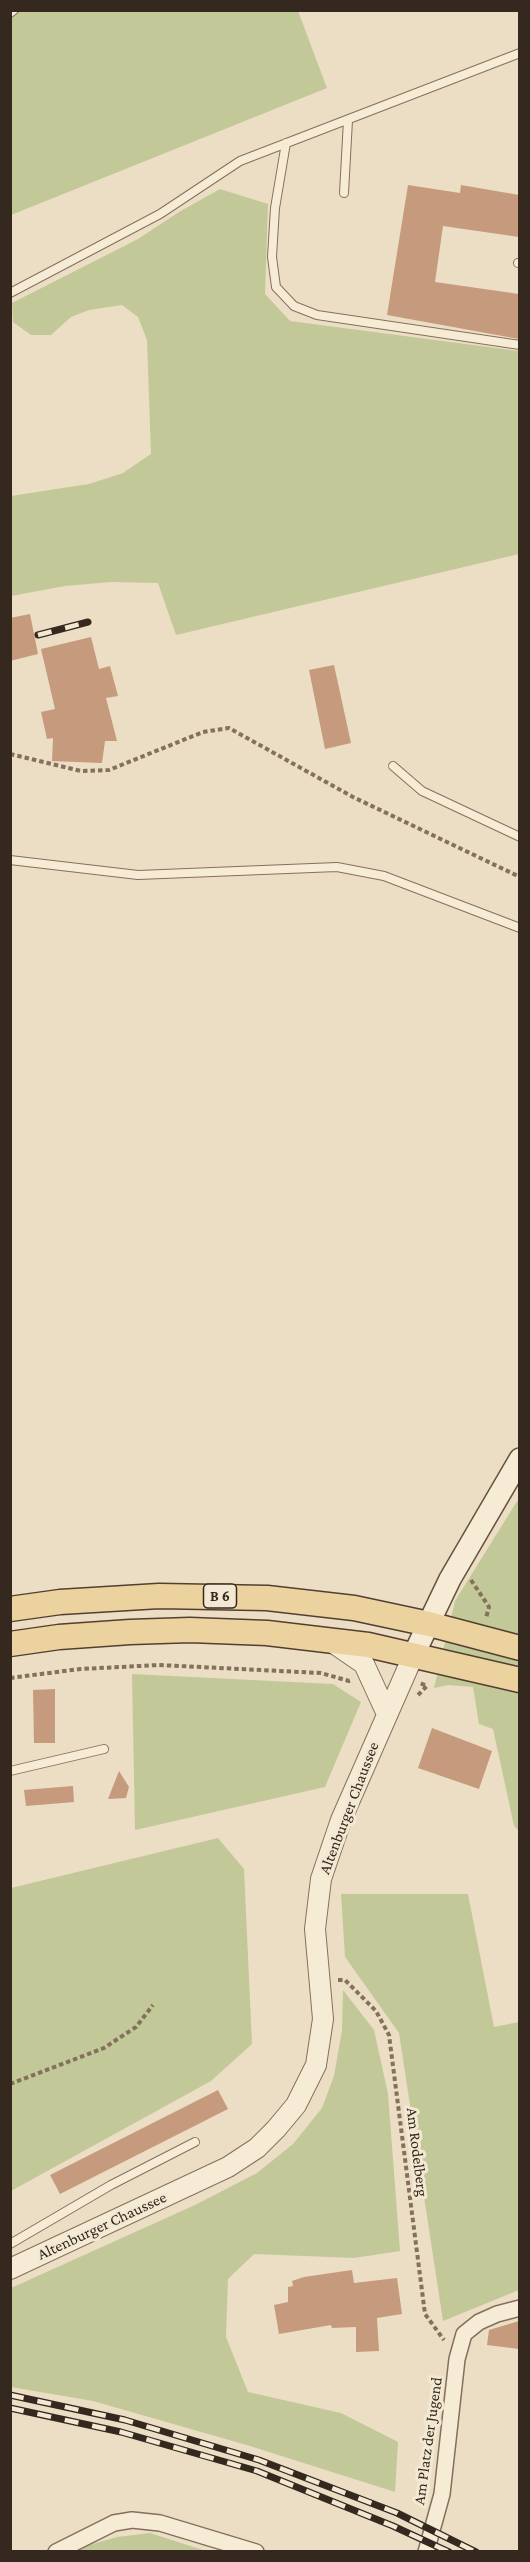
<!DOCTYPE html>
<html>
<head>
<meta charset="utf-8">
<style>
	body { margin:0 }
	#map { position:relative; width:530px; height:2562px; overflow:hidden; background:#ebdec4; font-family:"Crimson Pro",serif }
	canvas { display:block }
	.frame { position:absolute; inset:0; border:12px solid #35291f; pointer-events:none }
</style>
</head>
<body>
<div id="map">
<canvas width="530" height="2562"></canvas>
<div class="frame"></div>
</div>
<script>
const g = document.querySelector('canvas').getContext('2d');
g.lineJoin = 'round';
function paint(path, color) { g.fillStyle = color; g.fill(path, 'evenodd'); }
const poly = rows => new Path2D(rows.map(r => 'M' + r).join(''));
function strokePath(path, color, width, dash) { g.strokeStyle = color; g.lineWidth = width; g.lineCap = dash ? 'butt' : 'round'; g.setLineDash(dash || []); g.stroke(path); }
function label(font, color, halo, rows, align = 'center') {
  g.font = font + ' "Crimson Pro",serif'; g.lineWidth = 6; g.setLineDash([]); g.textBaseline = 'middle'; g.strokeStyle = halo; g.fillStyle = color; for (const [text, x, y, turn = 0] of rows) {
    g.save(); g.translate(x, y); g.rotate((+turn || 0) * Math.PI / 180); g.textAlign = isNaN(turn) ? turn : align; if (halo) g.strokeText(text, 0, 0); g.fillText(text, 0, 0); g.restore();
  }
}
paint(poly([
	[11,11,298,11,327,88,11,215],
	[220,189,268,204,265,294,290,321,519,351,519,554,176,635,158,583,111,582,65,586,11,596,11,496,89,484,123,473,151,454,147,340,138,317,122,305,89,310,71,317,51,335,31,335,13,322,12,303,138,239,179,212],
	[519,1498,519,1831,514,1826,493,1729,479,1724,473,1687,448,1685,434,1688,455,1601],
	[132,1674,333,1684,361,1702,325,1787,135,1830],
	[218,1838,244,1869,252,2044,211,2081,11,2191,11,1888],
	[341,1894,468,1894,494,2027,519,2022,519,2290,443,2321,399,2033,345,1957],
	[343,1990,374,2030,388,2094,400,2251,354,2258,254,2254,228,2279,226,2337,248,2392,341,2413,398,2442,395,2492,250,2446,93,2401,11,2387,11,2288,195,2205,257,2173,293,2144,322,2108,334,2076,342,2030],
	[150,2533,206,2551,73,2552,82,2547,117,2537]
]), '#c3c899');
paint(poly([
	[408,185,460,193,461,185,519,195,519,237,443,226,435,282,519,294,519,339,387,315],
	[30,614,38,654,10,661,10,618],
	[91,637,99,669,110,666,118,696,106,698,117,741,105,741,102,763,52,761,53,738,47,739,41,712,55,709,41,649],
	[334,665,351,743,325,749,309,670],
	[55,1689,55,1743,34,1743,33,1690],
	[432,1728,492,1751,479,1789,418,1768],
	[119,1771,129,1787,126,1798,108,1799],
	[73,1786,74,1802,26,1806,24,1790],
	[218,2090,228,2109,60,2194,50,2175],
	[352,2270,354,2283,397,2278,402,2314,377,2318,379,2351,356,2352,356,2327,332,2328,331,2325,279,2334,274,2305,288,2302,288,2287,293,2286,292,2281,304,2277],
	[519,2321,519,2349,487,2345,489,2330]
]), '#c69a7c');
const service = poly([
	[10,13,14,10],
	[286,143,275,208,272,257,276,287,294,306,317,315,520,345],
	[344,193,348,120],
	[518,263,520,263],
	[10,293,160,214,240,161,520,53],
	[393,766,422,791,520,837],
	[10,860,138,875,337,867,384,876,520,928],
	[10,1771,104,1749],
	[10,2244,111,2185,195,2142]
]);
const minor = poly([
	[56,2552,114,2523,132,2520,160,2523,256,2552],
	[426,2552,442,2494,457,2359,464,2334,479,2322,497,2314,520,2308]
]);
const tertiary = poly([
	[332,1642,364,1664,387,1714],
	[10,2269,228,2167,257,2148,276,2129,296,2105,316,2065,323,2019,315,1929,321,1879,341,1820,414,1654]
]);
const secondary = poly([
	[414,1654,450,1579,520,1459]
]);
const primary = poly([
	[10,1609,60,1602,159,1596,267,1598,354,1608,429,1624,520,1648],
	[10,1644,59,1637,130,1632,190,1630,267,1633,368,1645,520,1680]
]);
strokePath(service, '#84705c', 10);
strokePath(minor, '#84705c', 18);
strokePath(tertiary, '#84705c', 22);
strokePath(secondary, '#65523f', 24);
strokePath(primary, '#523f30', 27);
strokePath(poly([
	[10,754,81,771,109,770,203,732,229,728,353,797,520,877],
	[471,1580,489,1607,486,1618],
	[10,1678,80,1669,159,1665,321,1673,349,1681,352,1680],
	[418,1695,427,1686,420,1683],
	[338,1980,345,1980,376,2011,389,2035,425,2314,444,2340],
	[10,2084,104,2048,136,2027,153,2005]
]), '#84705c', 4, [4.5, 3]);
strokePath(service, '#f6ecd6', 8);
strokePath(minor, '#f6ecd6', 15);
strokePath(tertiary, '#f6ecd6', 20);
strokePath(secondary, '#f6ecd6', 21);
strokePath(primary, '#ebd29e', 24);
const rail = poly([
	[38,635,88,622],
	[10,2395,125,2420,259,2460,397,2513,476,2552],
	[10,2408,121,2432,257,2471,393,2526,449,2552]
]);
strokePath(rail, '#35291f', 7);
strokePath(rail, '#f3e9d3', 4.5, [14]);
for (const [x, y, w] of [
	[220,1596,33]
]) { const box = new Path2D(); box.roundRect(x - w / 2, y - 12, w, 24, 4.5); g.fillStyle = '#f3e9d3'; g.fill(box); strokePath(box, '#35291f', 1.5); }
label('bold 15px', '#35291f', null, [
	["B 6",220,1596]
]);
label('16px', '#35291f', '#f3e9d3', [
	["Altenburger Chaussee",349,1808,-69],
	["Am Rodelberg",417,2152,83],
	["Altenburger Chaussee",102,2226,-25],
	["Am Platz der Jugend",428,2441,-82]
]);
</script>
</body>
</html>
